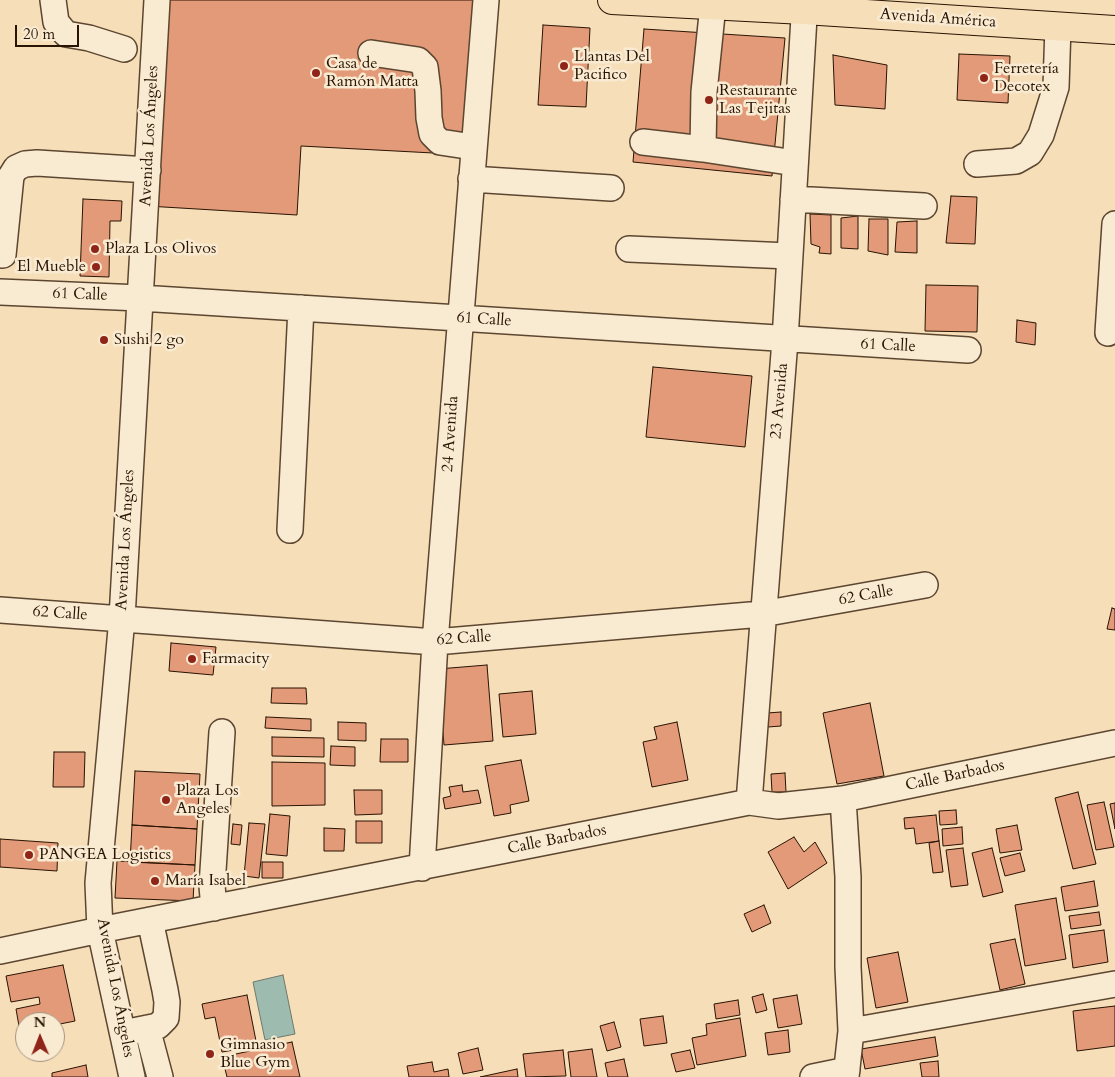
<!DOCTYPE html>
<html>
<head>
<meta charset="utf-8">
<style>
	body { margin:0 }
	#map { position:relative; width:1115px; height:1077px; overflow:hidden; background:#f6deb9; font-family:Cardo,serif }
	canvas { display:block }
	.north { position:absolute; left:15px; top:1012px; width:50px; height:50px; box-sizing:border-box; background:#f9ead2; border:1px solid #a6947f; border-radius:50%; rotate:359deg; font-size:14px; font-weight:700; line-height:20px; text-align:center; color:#291302 }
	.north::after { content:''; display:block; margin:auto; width:18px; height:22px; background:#8f2418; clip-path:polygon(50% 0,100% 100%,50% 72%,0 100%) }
	.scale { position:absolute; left:15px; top:25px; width:64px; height:22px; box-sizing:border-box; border:2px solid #291302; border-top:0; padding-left:6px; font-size:15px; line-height:18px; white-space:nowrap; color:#291302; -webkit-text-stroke:4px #f9ead2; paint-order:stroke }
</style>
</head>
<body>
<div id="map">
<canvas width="1115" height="1077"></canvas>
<div class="north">N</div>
<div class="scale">20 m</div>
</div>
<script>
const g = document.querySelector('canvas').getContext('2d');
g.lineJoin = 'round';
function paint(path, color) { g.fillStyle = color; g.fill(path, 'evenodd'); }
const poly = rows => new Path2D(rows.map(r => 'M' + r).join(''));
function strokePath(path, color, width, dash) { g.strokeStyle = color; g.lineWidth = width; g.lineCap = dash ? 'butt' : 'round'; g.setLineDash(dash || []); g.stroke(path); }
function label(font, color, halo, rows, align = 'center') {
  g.font = font + ' Cardo,serif'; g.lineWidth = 5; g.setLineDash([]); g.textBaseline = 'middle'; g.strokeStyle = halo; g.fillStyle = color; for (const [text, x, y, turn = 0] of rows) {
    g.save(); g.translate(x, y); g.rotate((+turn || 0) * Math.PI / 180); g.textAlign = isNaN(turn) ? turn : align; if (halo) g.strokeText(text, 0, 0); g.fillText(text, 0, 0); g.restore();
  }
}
const water = poly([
	[283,975,295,1034,265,1040,253,982,283,975]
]);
paint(water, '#9dbcaf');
strokePath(water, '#6f786a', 1);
const building = poly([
	[158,0,484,0,471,155,301,146,297,215,147,206,158,0],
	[543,25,590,28,586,107,538,105,543,25],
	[644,29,785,38,772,176,633,162,644,29],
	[959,54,1010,56,1008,103,957,100,959,54],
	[833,55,887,65,885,109,835,105,833,55],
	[951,196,977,197,975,244,946,243,951,196],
	[83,199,122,201,121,221,110,221,109,277,80,276,83,199],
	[810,214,831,215,831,254,819,253,820,247,811,244,810,214],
	[858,216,858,249,841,248,841,218,858,216],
	[869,219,888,219,888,255,868,251,869,219],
	[917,221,917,253,895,252,897,222,917,221],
	[926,285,978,286,977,332,925,331,926,285],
	[1017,320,1036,323,1035,345,1016,342,1017,320],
	[653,367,752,376,745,447,646,437,653,367],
	[1112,608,1115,609,1115,630,1107,629,1112,608],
	[171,643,216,647,213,675,169,671,171,643],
	[487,665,493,741,444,745,438,669,487,665],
	[272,688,306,688,307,704,271,703,272,688],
	[532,691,536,734,503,737,499,694,532,691],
	[870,703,884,776,837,784,823,713,870,703],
	[781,712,781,726,768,727,767,713,781,712],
	[266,717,311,719,311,731,265,728,266,717],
	[338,722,366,723,366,741,338,740,338,722],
	[677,722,688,780,652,787,643,742,657,739,654,727,677,722],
	[272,737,324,738,324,757,272,756,272,737],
	[381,739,408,739,408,762,380,762,381,739],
	[331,746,355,747,355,766,330,765,331,746],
	[54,752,85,752,84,787,53,787,54,752],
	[521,760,529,801,510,805,511,813,494,816,485,766,521,760],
	[272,762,325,763,325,805,272,806,272,762],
	[135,771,200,774,197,829,132,825,135,771],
	[785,773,786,792,772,792,771,774,785,773],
	[462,785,463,792,478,790,481,803,445,809,443,798,451,796,449,787,462,785],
	[354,790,382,790,382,814,355,815,354,790],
	[1078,792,1096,864,1073,869,1055,798,1078,792],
	[1104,802,1114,847,1096,850,1087,805,1104,802],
	[1115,803,1115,829,1110,804,1115,803],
	[956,810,957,824,940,825,939,811,956,810],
	[270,814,290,816,287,856,266,854,270,814],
	[936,815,939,841,916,844,914,828,905,829,904,818,936,815],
	[356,821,382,821,382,843,356,843,356,821],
	[249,823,265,824,259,878,244,876,249,823],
	[233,824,242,825,240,845,231,844,233,824],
	[132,825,197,829,195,865,130,862,132,825],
	[1017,825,1022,850,1000,853,996,829,1017,825],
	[962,827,963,844,943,846,942,829,962,827],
	[324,828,345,829,344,851,324,851,324,828],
	[794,837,804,852,815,842,827,863,788,889,768,852,794,837],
	[0,839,58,843,57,871,0,867,0,839],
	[939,841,943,872,933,873,929,843,939,841],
	[963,848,968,885,951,887,946,850,963,848],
	[992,848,1003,892,983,897,972,853,992,848],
	[1020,853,1025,871,1005,876,1000,858,1020,853],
	[117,861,195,865,193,901,115,898,117,861],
	[262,862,283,862,283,878,262,878,262,862],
	[1094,881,1098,906,1065,911,1061,887,1094,881],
	[1056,898,1066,959,1025,966,1015,905,1056,898],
	[764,905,771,923,752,932,744,914,764,905],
	[1099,912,1101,925,1071,929,1069,916,1099,912],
	[1104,930,1108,962,1073,968,1069,935,1104,930],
	[1015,939,1025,984,1000,990,990,944,1015,939],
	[898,952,908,1002,876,1008,867,958,898,952],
	[63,965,75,1021,55,1025,55,1022,25,1022,25,1031,20,1032,16,1009,40,1004,39,997,11,1002,6,976,63,965],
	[763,994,767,1010,756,1013,752,997,763,994],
	[247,995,257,1046,222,1052,215,1017,205,1019,202,1004,247,995],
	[797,995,802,1024,778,1028,773,999,797,995],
	[738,1000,740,1015,716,1019,714,1004,738,1000],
	[1115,1006,1115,1046,1077,1051,1073,1011,1115,1006],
	[663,1016,667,1043,644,1046,640,1019,663,1016],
	[740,1018,746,1056,697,1065,692,1038,707,1035,706,1024,740,1018],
	[614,1022,621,1047,607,1051,600,1026,614,1022],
	[788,1030,790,1052,768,1055,765,1033,788,1030],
	[935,1037,938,1056,865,1069,861,1049,935,1037],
	[292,1042,300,1077,227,1077,222,1057,292,1042],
	[478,1048,483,1070,463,1074,458,1053,478,1048],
	[592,1049,597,1077,571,1077,568,1052,592,1049],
	[563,1050,566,1076,526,1077,523,1054,563,1050],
	[690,1050,695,1068,676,1072,671,1054,690,1050],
	[624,1059,628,1077,608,1077,605,1063,624,1059],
	[938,1061,939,1077,922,1077,920,1063,938,1061],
	[432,1062,434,1072,448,1069,449,1077,409,1077,407,1066,432,1062],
	[86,1065,88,1077,52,1077,52,1073,86,1065],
	[517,1069,518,1077,480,1077,517,1069]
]);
paint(building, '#e29a78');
strokePath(building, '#291302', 1);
const minor = poly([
	[53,0,56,22,66,34,89,38,124,49],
	[713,5,704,92,703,149,795,163],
	[371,53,418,60,425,67,428,91,429,118,432,134,440,142,473,147],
	[643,142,703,149],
	[977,164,1016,161,1030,153,1041,135,1056,87,1058,26],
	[471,179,611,188],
	[793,200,811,200,924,206],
	[629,249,789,256],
	[3,255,11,176,16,168,25,164,37,163,148,170],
	[0,292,140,298,968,350],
	[1108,333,1115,224],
	[290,530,301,308],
	[0,610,435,642,762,614,925,585],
	[843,799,848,877,848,967,851,1031,846,1077],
	[749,802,785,340,805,0],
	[422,868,435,642,486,0],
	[214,908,212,886,222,732],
	[0,951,100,930,749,802,778,806,843,799,1115,743],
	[147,1028,160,1077],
	[851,1031,1115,984],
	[123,1033,158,1026,166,1018,167,1002,165,990,150,920],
	[132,1077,100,930,98,883,122,618,157,0],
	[813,1077,847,1070]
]);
const major = poly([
	[612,0,804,10,1115,30]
]);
strokePath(minor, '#5c4630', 28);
strokePath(major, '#291302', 30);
strokePath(minor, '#f9ead2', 25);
strokePath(major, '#f6deb9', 28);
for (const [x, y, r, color] of [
	[564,66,5,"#8f2418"],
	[316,73,5,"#8f2418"],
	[984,78,5,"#8f2418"],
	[709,100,5,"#8f2418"],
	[95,249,5,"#8f2418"],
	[96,267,5,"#8f2418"],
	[104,340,5,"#8f2418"],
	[192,659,5,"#8f2418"],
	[166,800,5,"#8f2418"],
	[29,855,5,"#8f2418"],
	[155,881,5,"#8f2418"],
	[210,1054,5,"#8f2418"]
]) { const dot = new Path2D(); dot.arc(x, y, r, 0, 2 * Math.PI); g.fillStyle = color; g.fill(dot); strokePath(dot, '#f9ead2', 2); }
label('16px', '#291302', '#f9ead2', [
	["Avenida América",938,19,4],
	["Avenida Los Ángeles",150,136,-87],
	["61 Calle",80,295,2],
	["61 Calle",484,320,4],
	["61 Calle",888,346,3],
	["23 Avenida",780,401,-85],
	["24 Avenida",451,434,-86],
	["Avenida Los Ángeles",126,540,-87],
	["62 Calle",866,596,-10],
	["62 Calle",60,614,4],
	["62 Calle",464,639,-4],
	["Calle Barbados",955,776,-12],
	["Calle Barbados",557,840,-11],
	["Avenida Los Ángeles",115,988,79]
]);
label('16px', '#291302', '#f9ead2', [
	["Llantas Del",574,57],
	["Pacifico",574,75],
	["Casa de",326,64],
	["Ramón Matta",326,82],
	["Ferretería",994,69],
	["Decotex",994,87],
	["Restaurante",719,91],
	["Las Tejitas",719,109],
	["Plaza Los Olivos",105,249],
	["El Mueble",86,267,"right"],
	["Sushi 2 go",114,340],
	["Farmacity",202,659],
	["Plaza Los",176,791],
	["Angeles",176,809],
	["PANGEA Logistics",39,855],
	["María Isabel",165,881],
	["Gimnasio",220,1045],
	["Blue Gym",220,1063]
], 'left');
</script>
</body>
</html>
